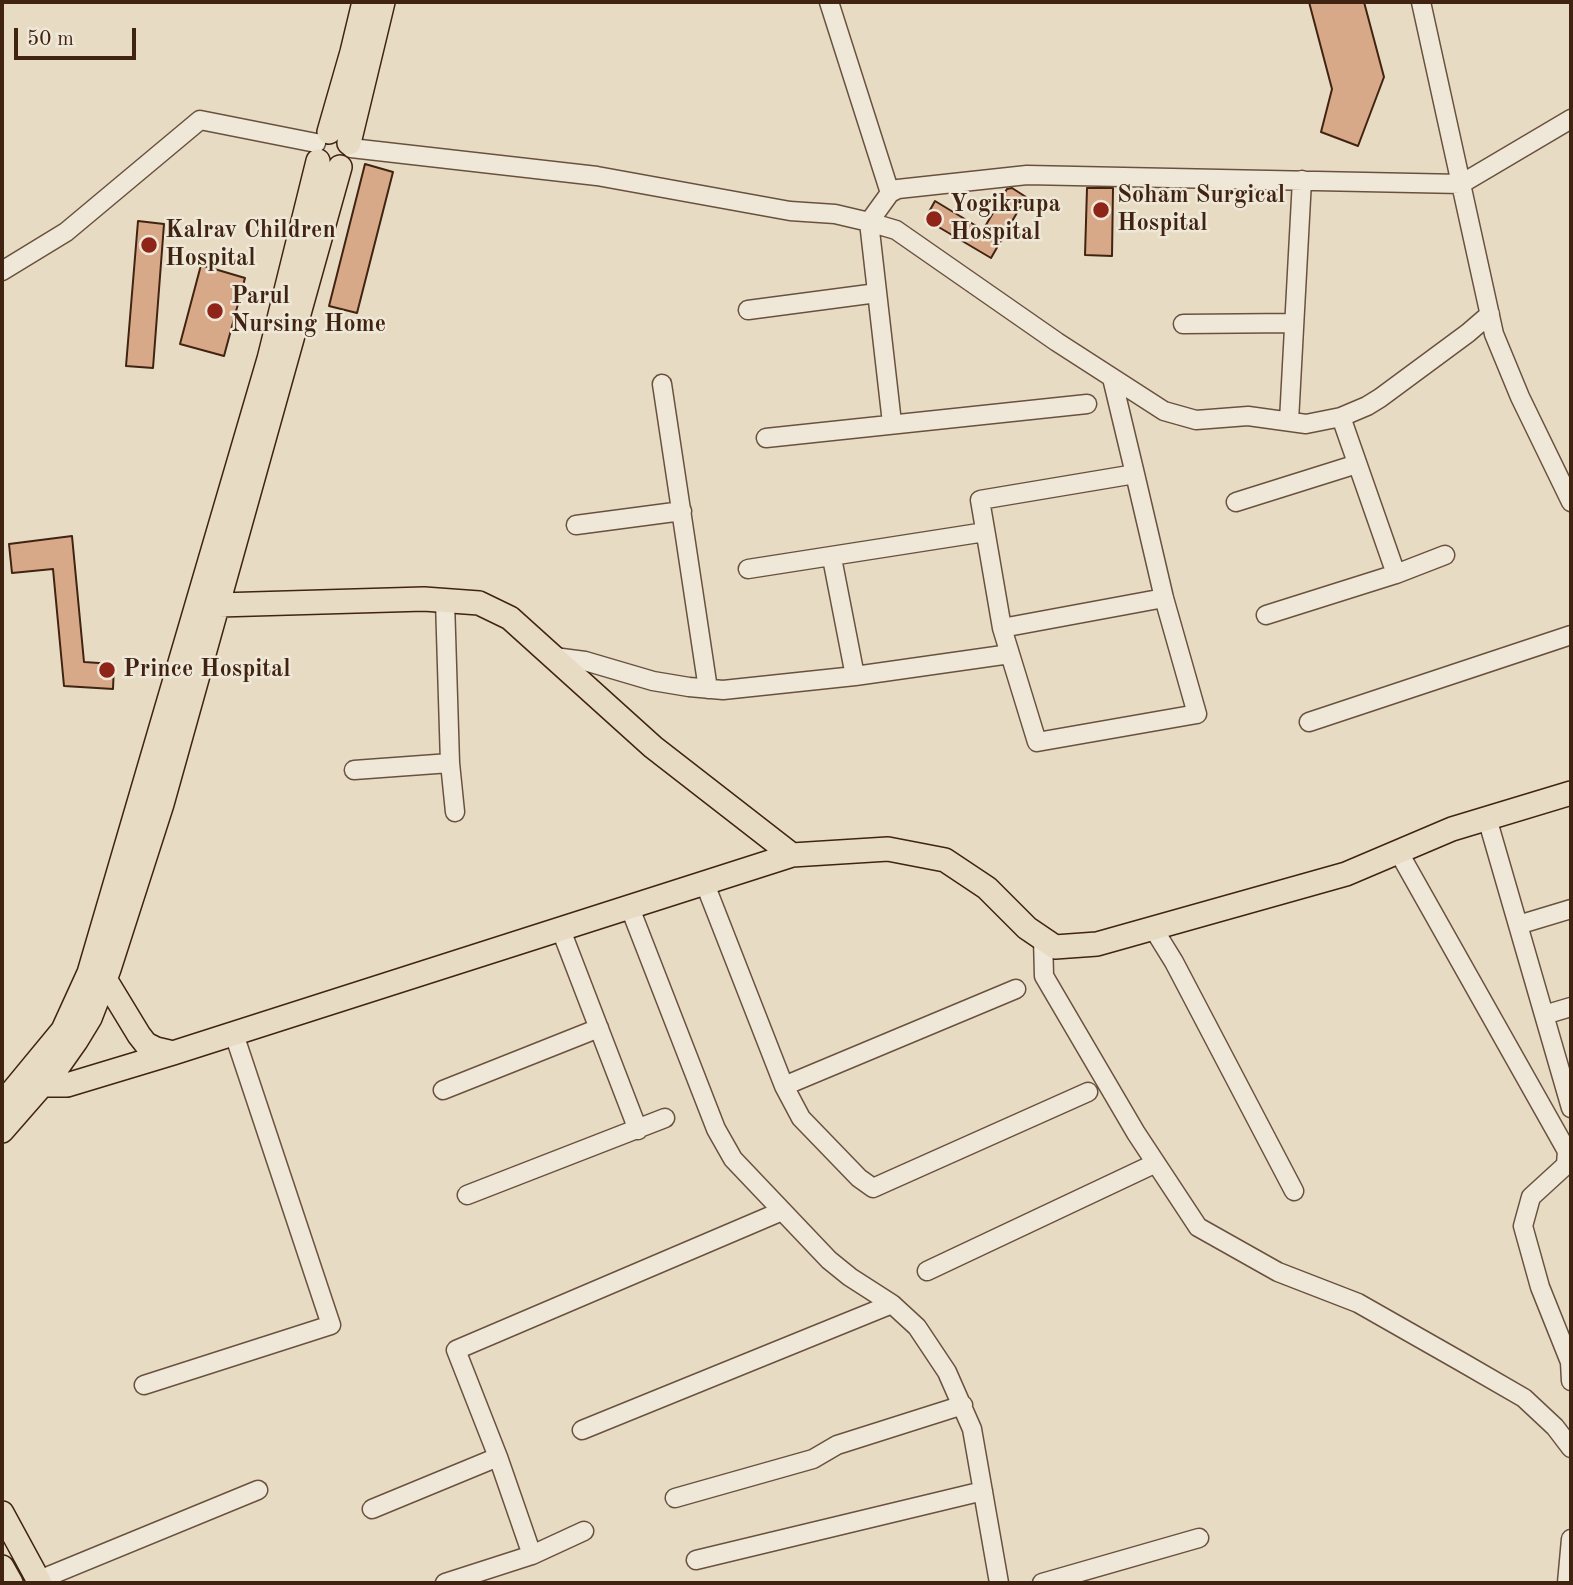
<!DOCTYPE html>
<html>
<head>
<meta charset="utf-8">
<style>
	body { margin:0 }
	#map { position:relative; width:1573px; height:1585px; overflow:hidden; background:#e7dcc3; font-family:"Old Standard TT",serif }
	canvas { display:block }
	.frame { position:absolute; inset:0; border:4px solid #402311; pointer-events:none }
	.scale { position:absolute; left:14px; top:28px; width:122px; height:32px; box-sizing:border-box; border:4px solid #402311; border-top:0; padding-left:9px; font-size:21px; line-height:24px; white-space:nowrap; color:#402311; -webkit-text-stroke:5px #efe8d8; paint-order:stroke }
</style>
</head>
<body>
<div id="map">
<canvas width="1573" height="1585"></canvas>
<div class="frame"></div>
<div class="scale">50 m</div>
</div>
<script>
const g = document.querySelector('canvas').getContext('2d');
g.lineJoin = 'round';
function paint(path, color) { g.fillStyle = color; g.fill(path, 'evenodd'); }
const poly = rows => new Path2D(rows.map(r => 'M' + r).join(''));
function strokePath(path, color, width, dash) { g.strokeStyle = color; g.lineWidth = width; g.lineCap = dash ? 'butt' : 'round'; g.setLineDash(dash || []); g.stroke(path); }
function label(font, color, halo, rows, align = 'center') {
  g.font = font + ' "Old Standard TT",serif'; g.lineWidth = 5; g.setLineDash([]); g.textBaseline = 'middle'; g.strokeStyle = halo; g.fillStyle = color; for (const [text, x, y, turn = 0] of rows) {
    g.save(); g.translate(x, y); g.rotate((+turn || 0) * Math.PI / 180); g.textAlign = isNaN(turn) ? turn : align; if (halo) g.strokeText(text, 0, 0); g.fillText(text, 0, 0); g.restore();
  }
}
const building = poly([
	[1309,2,1364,2,1384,77,1358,146,1321,132,1332,89,1309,2],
	[365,164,393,172,357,313,329,306,365,164],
	[1012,188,1026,197,991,258,925,219,935,201,983,230,1007,189,1012,188],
	[1087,188,1113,188,1112,256,1085,255,1087,188],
	[138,221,164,224,153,368,126,366,138,221],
	[201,265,245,278,224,356,180,344,201,265],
	[72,536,84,662,114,664,113,689,64,686,53,569,12,573,9,544,72,536]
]);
paint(building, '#d8a988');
strokePath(building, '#402311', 2);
const minor = poly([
	[829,2,890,193],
	[1421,2,1494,334,1520,397,1571,502],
	[351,148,597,176,790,211,835,214,869,222,890,193,898,189,1027,175,1461,184,1571,119],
	[2,271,66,232,200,120,316,143],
	[748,310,877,293],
	[1183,324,1294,323],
	[1112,378,1135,474,1164,598,1197,714,1037,742,1002,628,980,500,1135,474],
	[662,384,708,689],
	[1341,417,1396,574],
	[1289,421,1302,180],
	[892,423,869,222,896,230,1057,342,1164,411,1196,420,1248,416,1306,424,1341,417,1367,406,1380,398,1468,333,1490,314],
	[766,438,1087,404],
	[1236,502,1357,464],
	[576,525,682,511],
	[832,558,855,676],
	[748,569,985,532],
	[445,601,450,763,455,812],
	[1266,615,1396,574,1445,555],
	[1002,628,1164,598],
	[554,657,585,661,653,681,689,687,723,690,855,676,1010,654],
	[1309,722,1571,635],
	[354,770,450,763],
	[1487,818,1571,1108],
	[1398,851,1567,1151,1566,1165,1531,1197,1523,1226,1540,1287,1570,1362,1571,1381],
	[705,884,784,1086,801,1118,859,1178,873,1188,1088,1092],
	[630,908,716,1129,733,1159,829,1260,850,1277,892,1304,917,1327,947,1372,972,1429,999,1583],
	[1518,925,1571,909],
	[1153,928,1174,962,1294,1191],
	[561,930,638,1130],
	[1043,938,1044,976,1136,1133,1198,1227,1278,1272,1358,1303,1460,1361,1524,1398,1555,1427,1571,1448],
	[1544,1015,1571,1007],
	[784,1086,1016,989],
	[443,1090,599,1028],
	[467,1195,665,1118],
	[927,1271,1156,1163],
	[144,1385,331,1325,234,1034],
	[582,1430,892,1304],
	[675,1498,813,1459,837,1445,963,1405],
	[372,1509,498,1457],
	[532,1555,498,1457,456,1350,782,1211],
	[696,1560,983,1491],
	[39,1580,258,1490],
	[445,1583,532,1555,584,1531],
	[1042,1583,1199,1538],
	[1567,1583,1571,1539]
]);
const major = poly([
	[329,132,352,52,364,2],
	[349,143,383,2],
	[200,600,219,605,424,599,479,603,510,618,653,747,792,855,888,849,945,860,987,888,1027,928,1055,947,1097,944,1346,874,1452,829,1571,793],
	[96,975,105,979,139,1035,146,1044,156,1049,173,1053],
	[33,1085,67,1085,173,1053,792,855],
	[2,1104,63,1030,89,973,269,359,318,161],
	[2,1131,57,1068,76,1041,90,1018,109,969,162,804,340,167],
	[2,1513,40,1583],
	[2,1567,11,1583]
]);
strokePath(minor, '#6a513e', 21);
strokePath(major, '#402311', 26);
strokePath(minor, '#efe8d8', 18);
strokePath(major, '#e7dcc3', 23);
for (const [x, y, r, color] of [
	[1101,210,9,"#8f2418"],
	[934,219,9,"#8f2418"],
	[149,245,9,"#8f2418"],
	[215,311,9,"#8f2418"],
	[107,670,9,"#8f2418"]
]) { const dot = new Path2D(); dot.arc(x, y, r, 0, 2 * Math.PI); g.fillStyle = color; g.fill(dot); strokePath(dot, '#efe8d8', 2.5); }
label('bold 24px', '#402311', '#efe8d8', [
	["Soham Surgical",1117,196],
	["Hospital",1117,224],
	["Yogikrupa",950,205],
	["Hospital",950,233],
	["Kalrav Children",165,231],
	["Hospital",165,259],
	["Parul",231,297],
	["Nursing Home",231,325],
	["Prince Hospital",123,670]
], 'left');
</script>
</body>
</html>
